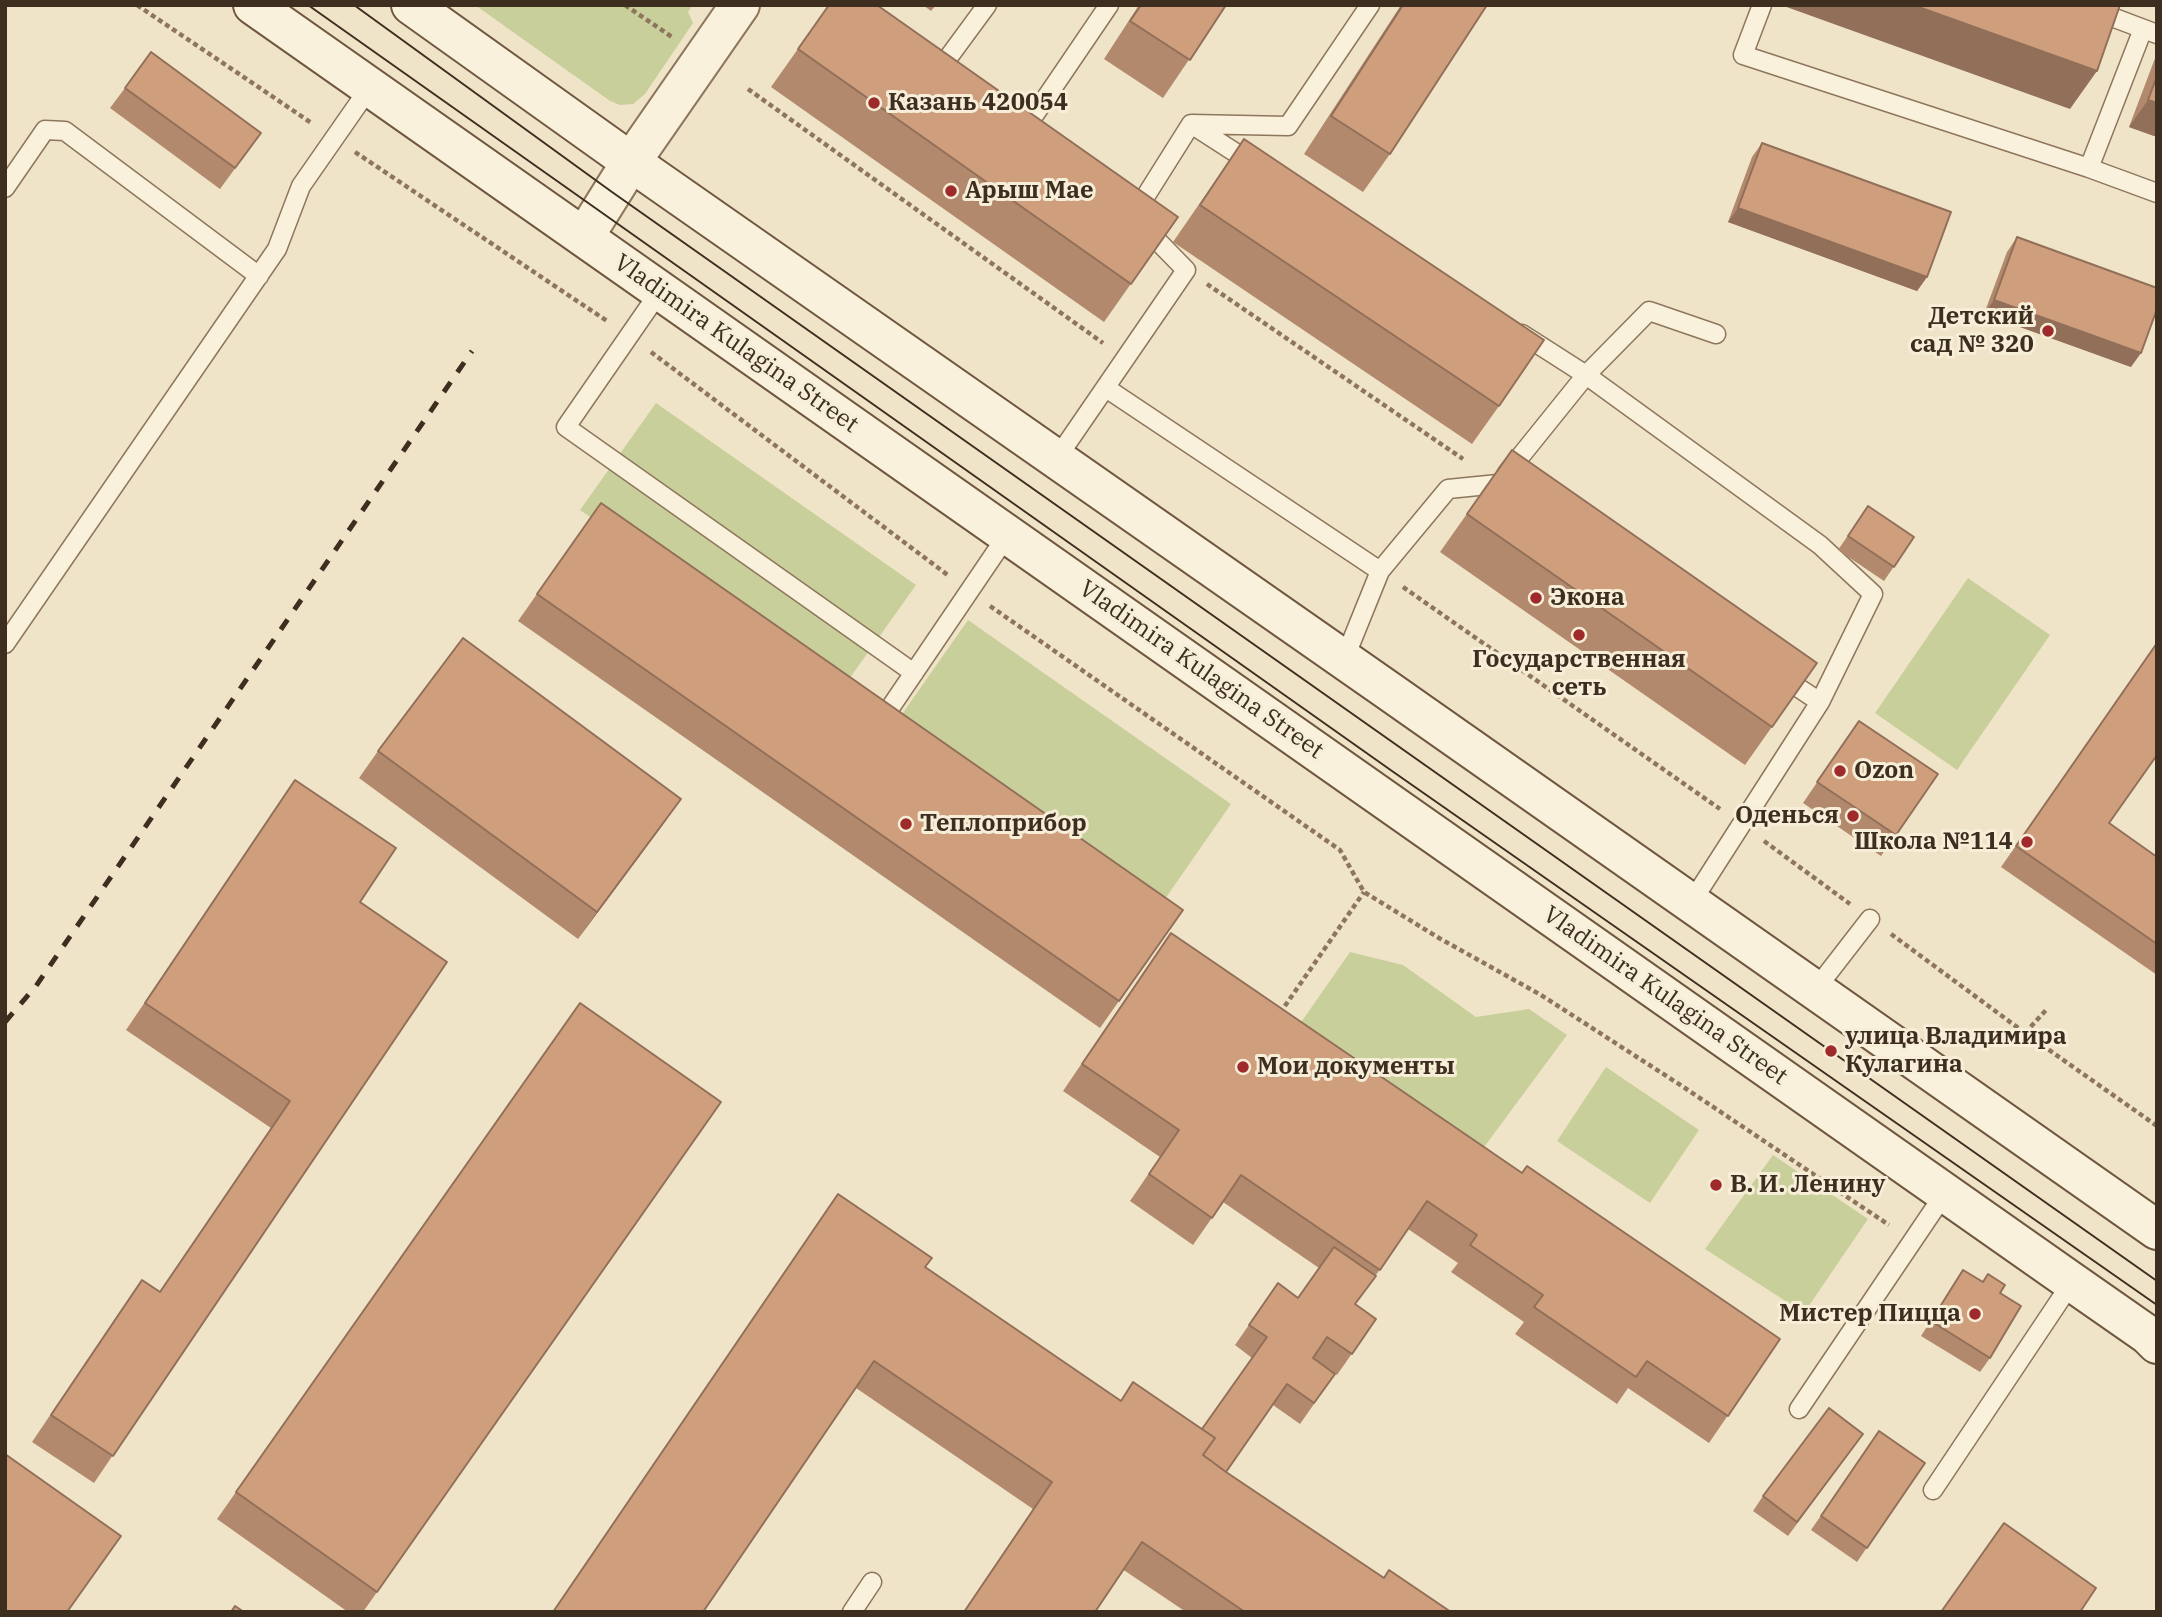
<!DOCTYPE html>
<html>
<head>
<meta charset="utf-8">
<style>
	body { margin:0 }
	#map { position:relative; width:2162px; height:1617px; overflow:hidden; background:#f0e4c8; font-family:"IBM Plex Serif",serif }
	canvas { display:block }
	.frame { position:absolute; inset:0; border:7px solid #3d2e20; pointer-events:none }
</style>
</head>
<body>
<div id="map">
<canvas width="2162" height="1617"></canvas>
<div class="frame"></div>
</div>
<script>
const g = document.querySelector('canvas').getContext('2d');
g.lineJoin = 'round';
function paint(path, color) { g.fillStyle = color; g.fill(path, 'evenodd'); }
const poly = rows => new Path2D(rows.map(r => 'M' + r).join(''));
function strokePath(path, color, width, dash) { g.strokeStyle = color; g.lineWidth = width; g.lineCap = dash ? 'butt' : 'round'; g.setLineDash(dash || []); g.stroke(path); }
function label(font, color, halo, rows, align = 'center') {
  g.font = font + ' "IBM Plex Serif",serif'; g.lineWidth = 6; g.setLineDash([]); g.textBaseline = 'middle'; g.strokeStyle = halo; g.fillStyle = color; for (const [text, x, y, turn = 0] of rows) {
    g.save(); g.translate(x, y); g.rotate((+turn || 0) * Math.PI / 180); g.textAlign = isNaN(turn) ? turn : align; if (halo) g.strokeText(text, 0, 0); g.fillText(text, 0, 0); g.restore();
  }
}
paint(poly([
	[475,5,693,5,688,12,693,23,645,94,633,104,620,105,610,101],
	[656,403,916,585,840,692,580,510],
	[1968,578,2050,635,1957,770,1875,713],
	[968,620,1231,804,1156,912,893,727],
	[1350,952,1403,965,1476,1017,1529,1009,1567,1035,1476,1158,1295,1031],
	[1606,1067,1699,1130,1650,1203,1557,1141],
	[1773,1155,1868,1219,1804,1313,1705,1249]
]), '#c9cf9b');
const service = poly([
	[1762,5,1743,55,2089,168,2157,193],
	[2080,5,2157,34],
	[937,73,987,5],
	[1191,124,1253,164],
	[1191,124,1288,126,1370,5],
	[1020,136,1109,5],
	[2089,168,2143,29],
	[5,188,45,130,65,131,259,276],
	[1135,213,1191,124],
	[660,291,566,427,914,673],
	[1522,334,1586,375,1820,545,1873,594,1820,702,1691,903],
	[1106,388,1380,571],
	[1057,458,1186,270,1144,227],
	[1507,473,1586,375,1649,311,1716,334],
	[5,644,277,249,301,186,370,87],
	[1344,660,1380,571,1448,489,1498,484,1507,490],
	[1779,675,1820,702],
	[888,711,1008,534],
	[1815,990,1870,919],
	[1799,1409,1945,1193],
	[1933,1490,2072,1282],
	[852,1612,872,1582]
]);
const tertiary = poly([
	[584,237,631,162,740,5]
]);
const secondary = poly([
	[253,5,2072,1282,2148,1335,2157,1344],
	[411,5,631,162,1386,689,2157,1230]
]);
strokePath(service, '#8d765c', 21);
strokePath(tertiary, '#8d765c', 42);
strokePath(secondary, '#6f573f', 42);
strokePath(poly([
	[137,5,313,124],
	[625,5,672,37],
	[748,89,1103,343],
	[355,152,607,321],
	[1207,284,1463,459],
	[651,352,949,576],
	[1403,587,1720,809],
	[990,606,1340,850,1364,892,1439,938,1541,995,1685,1088,1889,1225],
	[1764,841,1850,904],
	[1891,934,2025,1033,2157,1126],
	[1280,1013,1364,892],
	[2025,1033,2047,1009]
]), '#8d765c', 4.5, [5, 3.5]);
strokePath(service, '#faf1dc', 18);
strokePath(tertiary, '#faf1dc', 38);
strokePath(secondary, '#faf1dc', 38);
strokePath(poly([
	[308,5,1392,771,2157,1305],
	[354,5,612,192,2157,1281]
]), '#3d2e20', 2);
strokePath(poly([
	[5,1022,36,986,472,351]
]), '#3d2e20', 5, [12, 12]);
paint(poly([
	[829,5,1178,217,1104,322,771,87],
	[923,5,936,5,931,11],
	[1139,5,1226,5,1163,98,1104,59],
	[1401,5,1487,5,1390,154,1363,192,1304,154],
	[2157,53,2157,137,2129,127],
	[125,88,261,133,220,189,110,108],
	[1244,139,1499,406,1472,444,1173,242],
	[1762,143,1927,277,1917,291,1728,222,1752,157],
	[2017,237,2131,367,1984,314,2007,252],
	[1512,450,1817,663,1745,765,1440,552],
	[601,503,1183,910,1100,1028,518,621],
	[1868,506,1914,537,1884,581,1838,550],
	[2157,643,2109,823,2157,857,2157,975,2001,867],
	[1859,721,1938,774,1881,856,1803,803],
	[378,751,681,799,578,939,359,778],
	[295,780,360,902,447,962,94,1483,32,1442,123,1307,160,1292,271,1128,126,1030],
	[1152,960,1522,1173,1780,1339,1709,1443,1628,1388,1617,1404,1515,1334,1524,1322,1451,1272,1458,1263,1408,1229,1355,1305,1376,1319,1337,1375,1313,1358,1335,1374,1300,1424,1273,1405,1226,1472,1383,1578,1451,1612,1186,1612,1033,1509,856,1388,925,1267,1120,1400,1202,1429,1252,1358,1235,1345,1278,1283,1298,1298,1319,1268,1223,1202,1193,1245,1130,1201,1160,1157,1063,1091],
	[580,1003,721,1102,363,1612,348,1612,217,1519],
	[1963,1270,2000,1293,1990,1358,1980,1372,1921,1336],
	[1879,1431,1925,1463,1857,1562,1811,1530],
	[1853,1448,1788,1536,1753,1511,1763,1496]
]), '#b2896c');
paint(poly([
	[1781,5,1913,5,2097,71,2070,109],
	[2148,100,2157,103,2157,137,2129,127],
	[1738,208,1927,277,1917,291,1728,222],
	[1994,300,2141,353,2131,367,1984,314],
	[681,799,662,826,578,939,597,912]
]), '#916f58');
const building = poly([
	[829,5,877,5,1178,217,1131,284,798,49,829,5],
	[1141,5,1226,5,1190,60,1130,21,1141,5],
	[1403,5,1487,5,1390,154,1331,116,1403,5],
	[1913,5,2120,5,2097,71,1913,5],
	[151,52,261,133,235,168,125,88,151,52],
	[2157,76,2157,103,2148,100,2157,76],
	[1244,139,1544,340,1499,406,1200,205,1244,139],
	[1762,143,1951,212,1927,277,1738,208,1762,143],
	[2017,237,2157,288,2157,309,2141,353,1994,300,2017,237],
	[1512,450,1817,663,1772,727,1467,514,1512,450],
	[601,503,1183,910,1119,1001,537,594,601,503],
	[1868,506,1914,537,1894,567,1848,536,1868,506],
	[463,638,681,799,597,912,378,751,463,638],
	[2157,643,2157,755,2109,823,2157,857,2157,944,2016,846,2157,643],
	[1859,721,1938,774,1896,835,1817,782,1859,721],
	[295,780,396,848,360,902,447,962,113,1456,51,1415,142,1280,160,1292,290,1101,145,1003,295,780],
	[1171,933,1522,1173,1527,1166,1780,1339,1728,1416,1647,1361,1636,1377,1534,1307,1543,1295,1470,1245,1477,1235,1427,1201,1380,1270,1241,1175,1212,1218,1149,1174,1179,1130,1082,1064,1171,933],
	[580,1003,721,1102,377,1592,236,1492,580,1003],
	[838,1194,932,1258,925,1267,1121,1401,1133,1382,1215,1438,1203,1455,1226,1472,1384,1578,1389,1570,1451,1612,1245,1612,1142,1542,1095,1612,964,1612,1052,1482,874,1361,703,1612,553,1612,838,1194],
	[1334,1247,1376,1276,1355,1304,1376,1319,1352,1354,1327,1337,1313,1358,1335,1374,1314,1403,1287,1384,1226,1472,1203,1455,1215,1438,1202,1429,1267,1337,1249,1325,1278,1283,1298,1298,1334,1247],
	[1963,1270,1983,1282,1988,1274,2005,1285,2000,1293,2021,1306,1990,1358,1931,1321,1963,1270],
	[1829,1408,1863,1434,1797,1522,1763,1496,1829,1408],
	[1879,1431,1925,1463,1867,1548,1821,1516,1879,1431],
	[5,1454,121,1536,67,1612,5,1612,5,1454],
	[2004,1523,2096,1588,2080,1612,1941,1612,2004,1523],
	[235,1606,244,1612,231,1612,235,1606]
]);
paint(building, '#cf9f7d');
strokePath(building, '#916f58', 2);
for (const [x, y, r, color] of [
	[874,103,7,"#9e2a2b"],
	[951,191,7,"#9e2a2b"],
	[2048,331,7,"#9e2a2b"],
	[1536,598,7,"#9e2a2b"],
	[1579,635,7,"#9e2a2b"],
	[1840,771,7,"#9e2a2b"],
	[1853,816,7,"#9e2a2b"],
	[906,824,7,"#9e2a2b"],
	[2027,842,7,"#9e2a2b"],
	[1831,1051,7,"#9e2a2b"],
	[1243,1067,7,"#9e2a2b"],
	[1716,1185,7,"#9e2a2b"],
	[1975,1314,7,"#9e2a2b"]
]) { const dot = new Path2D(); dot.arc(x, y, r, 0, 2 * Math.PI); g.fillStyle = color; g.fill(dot); strokePath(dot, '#f7eed8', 2.5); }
label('bold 24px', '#3d2e20', '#f7eed8', [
	["Казань 420054",888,103],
	["Арыш Мае",965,191],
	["Детский",2034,317,"right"],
	["сад № 320",2034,345,"right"],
	["Экона",1550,598],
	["Государственная",1579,660,"center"],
	["сеть",1579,688,"center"],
	["Ozon",1854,771],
	["Оденься",1839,816,"right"],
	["Теплоприбор",920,824],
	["Школа №114",2013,842,"right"],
	["улица Владимира",1845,1037],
	["Кулагина",1845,1065],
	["Мои документы",1257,1067],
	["В. И. Ленину",1730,1185],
	["Мистер Пицца",1961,1314,"right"]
], 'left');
label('24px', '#3d2e20', '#f7eed8', [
	["Vladimira Kulagina Street",736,344,35],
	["Vladimira Kulagina Street",1201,670,35],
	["Vladimira Kulagina Street",1665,996,35]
]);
</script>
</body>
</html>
